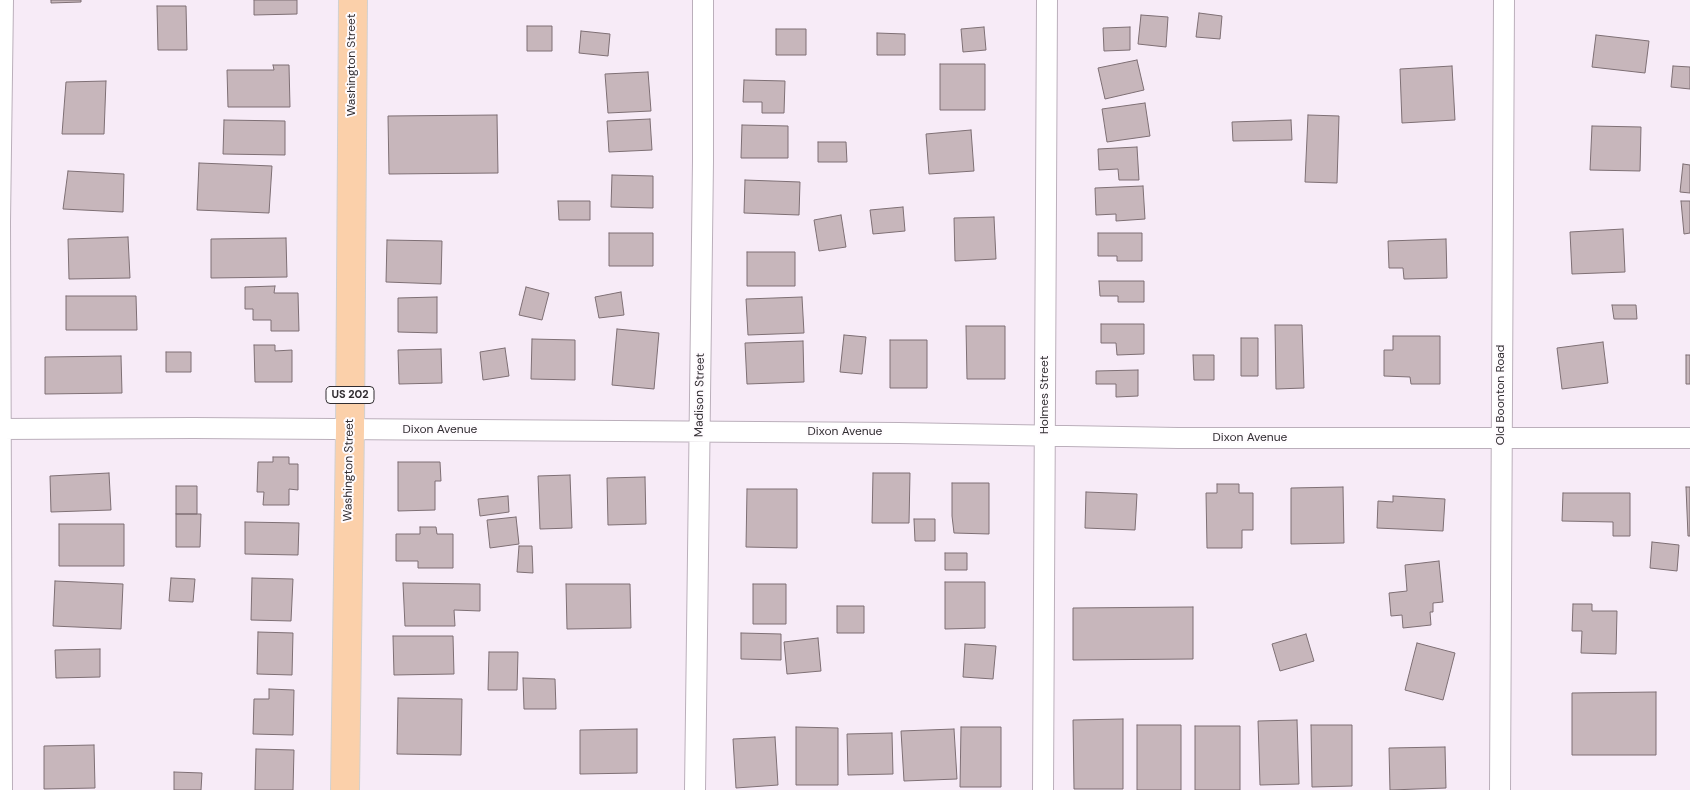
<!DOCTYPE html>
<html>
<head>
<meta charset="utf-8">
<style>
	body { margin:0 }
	canvas { display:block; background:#f7ebf7 }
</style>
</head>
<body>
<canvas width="1690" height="790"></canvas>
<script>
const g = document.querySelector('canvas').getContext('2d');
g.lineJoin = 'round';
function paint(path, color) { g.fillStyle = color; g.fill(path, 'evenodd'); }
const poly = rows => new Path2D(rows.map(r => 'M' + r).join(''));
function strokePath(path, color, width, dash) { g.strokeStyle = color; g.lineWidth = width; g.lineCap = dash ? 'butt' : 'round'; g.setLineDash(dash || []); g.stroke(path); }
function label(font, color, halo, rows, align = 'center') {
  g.font = font + ' "DM Sans",sans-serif'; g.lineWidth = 4; g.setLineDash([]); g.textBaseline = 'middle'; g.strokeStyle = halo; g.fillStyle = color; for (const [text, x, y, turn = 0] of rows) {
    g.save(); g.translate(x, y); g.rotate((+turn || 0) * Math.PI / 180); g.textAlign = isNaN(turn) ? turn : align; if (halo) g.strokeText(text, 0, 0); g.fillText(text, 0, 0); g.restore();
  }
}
const building = poly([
	[51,0,81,0,81,2,51,3,51,0],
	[254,0,297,0,297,14,254,15,254,0],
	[157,6,186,6,187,50,158,50,157,6],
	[1199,13,1222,16,1220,39,1196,37,1199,13],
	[1141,15,1168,17,1166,47,1138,44,1141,15],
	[527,26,552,26,552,51,527,51,527,26],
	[984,27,986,50,963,52,961,29,984,27],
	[1130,27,1130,50,1104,51,1103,28,1130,27],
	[776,29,806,29,806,55,776,55,776,29],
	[581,31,610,34,608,56,579,53,581,31],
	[877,33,905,34,905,55,877,55,877,33],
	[1596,35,1649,41,1645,73,1592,67,1596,35],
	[1137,60,1144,90,1105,99,1098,68,1137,60],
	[940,64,985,64,985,110,940,110,940,64],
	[273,65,289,65,290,107,228,107,227,70,274,70,273,65],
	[1452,66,1455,120,1402,123,1400,69,1452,66],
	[1673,66,1690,67,1690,89,1671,87,1673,66],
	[648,72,651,111,608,113,605,74,648,72],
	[744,80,785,81,784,113,762,113,762,102,743,102,744,80],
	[106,81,104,134,62,134,66,82,106,81],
	[1145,103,1150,136,1107,142,1102,109,1145,103],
	[497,115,498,173,389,174,388,116,497,115],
	[1308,115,1339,116,1337,183,1305,182,1308,115],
	[650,119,652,150,609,152,607,121,650,119],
	[224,120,285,121,285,155,223,154,224,120],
	[1291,120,1292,140,1233,141,1232,122,1291,120],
	[742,125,788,126,788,158,741,158,742,125],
	[1592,126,1641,127,1640,171,1590,170,1592,126],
	[971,130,974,171,929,174,926,134,971,130],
	[818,142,846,142,847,162,818,162,818,142],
	[1137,147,1139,180,1119,180,1118,169,1099,170,1098,149,1137,147],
	[199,163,272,166,269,213,197,210,199,163],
	[1683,164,1690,165,1690,193,1680,192,1683,164],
	[68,171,124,174,123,212,63,209,68,171],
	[612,175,653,176,653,208,611,207,612,175],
	[745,180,800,182,799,215,744,213,745,180],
	[1143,186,1145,219,1116,221,1116,214,1096,215,1095,188,1143,186],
	[558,201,590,201,590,220,559,220,558,201],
	[1681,201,1690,201,1690,233,1684,234,1681,201],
	[903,207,905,231,873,234,870,210,903,207],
	[841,215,846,247,819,251,814,220,841,215],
	[994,217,996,259,955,261,954,218,994,217],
	[1623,229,1625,272,1572,274,1570,232,1623,229],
	[609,233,653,233,653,266,609,266,609,233],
	[1098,233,1142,233,1142,261,1117,261,1117,256,1098,256,1098,233],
	[128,237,130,278,69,279,68,239,128,237],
	[286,238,287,277,211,278,211,239,286,238],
	[1446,239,1447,278,1404,279,1403,268,1389,268,1388,241,1446,239],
	[387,240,442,241,441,284,386,282,387,240],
	[747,252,795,252,795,286,747,286,747,252],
	[1099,281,1144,281,1144,302,1118,302,1118,296,1100,296,1099,281],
	[275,286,274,293,298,293,299,331,271,331,271,320,253,320,253,309,245,309,245,287,275,286],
	[526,287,549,293,542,320,519,315,526,287],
	[621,292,624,315,599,318,595,297,621,292],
	[66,296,136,296,137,330,66,330,66,296],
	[437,297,437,333,398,332,398,298,437,297],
	[802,297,804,333,748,335,746,299,802,297],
	[1612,305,1636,305,1637,319,1614,319,1612,305],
	[1101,324,1144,324,1144,354,1117,355,1116,343,1101,343,1101,324],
	[1275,325,1302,325,1304,388,1276,389,1275,325],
	[966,326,1005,326,1005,379,967,379,966,326],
	[617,329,659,333,654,389,612,385,617,329],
	[844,335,866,337,862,374,840,372,844,335],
	[1393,336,1440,336,1440,384,1411,384,1410,377,1384,376,1384,350,1393,350,1393,336],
	[1241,338,1258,338,1258,376,1241,376,1241,338],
	[532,339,575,340,575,380,531,379,532,339],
	[890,340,927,340,927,388,890,388,890,340],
	[803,341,804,382,747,384,745,343,803,341],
	[1603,342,1608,383,1562,389,1557,348,1603,342],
	[254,345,275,345,275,351,292,350,292,382,255,382,254,345],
	[505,348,509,376,483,380,480,352,505,348],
	[441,349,442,383,399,384,398,350,441,349],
	[166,352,191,352,191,372,166,372,166,352],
	[1193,355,1214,355,1214,380,1194,380,1193,355],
	[1686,355,1690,355,1690,384,1686,384,1686,355],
	[121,356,122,393,45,394,45,357,121,356],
	[1138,370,1138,396,1116,397,1116,384,1096,384,1096,371,1138,370],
	[273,457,289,457,289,464,298,464,298,490,289,489,289,505,263,505,264,492,257,492,258,462,273,462,273,457],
	[398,462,440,462,441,481,435,481,435,510,398,511,398,462],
	[109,473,111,510,51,512,50,476,109,473],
	[873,473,910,473,909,523,872,523,873,473],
	[570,475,572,528,540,529,538,476,570,475],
	[645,477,646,524,608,525,607,478,645,477],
	[952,483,989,483,989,534,954,533,952,516,952,483],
	[1217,484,1239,484,1239,493,1253,493,1253,530,1242,530,1242,548,1207,548,1206,493,1217,493,1217,484],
	[176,486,197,486,197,514,176,514,176,486],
	[1343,487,1344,543,1291,544,1291,488,1343,487],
	[1686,487,1690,487,1690,536,1688,536,1686,487],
	[747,489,797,489,797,548,746,547,747,489],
	[1086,492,1137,494,1135,530,1085,528,1086,492],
	[1563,493,1630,493,1630,536,1613,536,1613,522,1562,521,1563,493],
	[508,496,509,512,480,516,478,499,508,496],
	[1393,496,1445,499,1443,531,1377,528,1378,501,1393,502,1393,496],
	[176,514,201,514,200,547,176,547,176,514],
	[516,517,519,544,490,548,487,520,516,517],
	[914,519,935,519,935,541,915,541,914,519],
	[245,522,299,523,298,555,245,554,245,522],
	[59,524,124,524,124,566,59,566,59,524],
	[420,527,436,527,437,534,453,534,453,568,418,568,418,561,396,561,396,534,420,534,420,527],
	[1652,542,1679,545,1677,571,1650,568,1652,542],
	[519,546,532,546,533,573,517,572,519,546],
	[945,553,967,553,967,570,945,570,945,553],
	[1439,561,1443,602,1433,603,1433,612,1430,612,1431,625,1403,628,1402,615,1391,616,1389,593,1407,591,1405,565,1439,561],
	[171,578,195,579,193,602,169,601,171,578],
	[252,578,293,579,291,621,251,620,252,578],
	[55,581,123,584,121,629,53,626,55,581],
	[945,582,985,582,985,628,945,629,945,582],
	[403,583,480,584,480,611,454,610,455,626,405,626,403,583],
	[566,584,630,584,631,628,567,629,566,584],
	[753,584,786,584,786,624,753,624,753,584],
	[1573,604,1592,604,1592,611,1617,611,1616,654,1581,653,1582,631,1572,631,1573,604],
	[837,606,864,606,864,633,837,633,837,606],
	[1193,607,1193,659,1073,660,1073,608,1193,607],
	[258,632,293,633,292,675,257,674,258,632],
	[741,633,781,634,781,660,741,659,741,633],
	[1306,634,1314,661,1280,671,1272,644,1306,634],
	[393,636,453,636,454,674,394,675,393,636],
	[818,638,821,671,787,674,784,642,818,638],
	[1417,643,1455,653,1443,700,1405,690,1417,643],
	[965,644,996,646,993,679,963,677,965,644],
	[100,649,100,677,56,678,55,650,100,649],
	[489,652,518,652,517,690,488,690,489,652],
	[523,678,555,679,556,709,524,709,523,678],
	[269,689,294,690,293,735,253,734,254,699,269,699,269,689],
	[1656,692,1656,755,1572,755,1572,693,1656,692],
	[398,698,462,699,461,755,397,754,398,698],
	[1123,719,1123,789,1074,789,1073,720,1123,719],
	[1297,720,1299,784,1260,785,1258,721,1297,720],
	[1137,725,1181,725,1181,790,1137,790,1137,725],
	[1311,725,1352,725,1352,786,1312,787,1311,725],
	[1195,726,1240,726,1240,790,1195,790,1195,726],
	[796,727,838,728,838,785,796,785,796,727],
	[961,727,1001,727,1001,787,960,787,961,727],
	[637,729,637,773,580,774,580,730,637,729],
	[954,729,957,779,904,781,901,731,954,729],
	[892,733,893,774,848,775,847,734,892,733],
	[775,737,778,785,736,788,733,739,775,737],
	[94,745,95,788,44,789,44,746,94,745],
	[1445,747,1446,788,1390,790,1389,748,1445,747],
	[256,749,294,750,293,790,255,790,256,749],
	[174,772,202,773,201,790,174,790,174,772]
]);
paint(building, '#c7b6bb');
strokePath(building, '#7e6f74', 1);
const street = poly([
	[0,429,193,428,899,433,1178,438,1690,438],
	[2,790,0,222,3,0],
	[695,790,703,161,703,0],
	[1043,790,1047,0],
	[1500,790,1504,0]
]);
const primary = poly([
	[345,790,350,429,353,0]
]);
strokePath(street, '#bbafbb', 22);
strokePath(primary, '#d1d1d1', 30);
strokePath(street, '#fff', 20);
strokePath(primary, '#fbd0aa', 28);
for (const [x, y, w] of [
	[350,395,48]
]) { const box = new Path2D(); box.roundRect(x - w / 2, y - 8.5, w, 17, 4); g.fillStyle = '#fefbfe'; g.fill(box); strokePath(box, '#302c30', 1); }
label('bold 11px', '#302c30', null, [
	["US 202",350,395]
]);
label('12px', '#302c30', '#fefbfe', [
	["Washington Street",352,65,-90],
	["Madison Street",700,395,-89],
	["Holmes Street",1045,395,-90],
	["Old Boonton Road",1501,395,-90],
	["Dixon Avenue",440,430],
	["Dixon Avenue",845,432],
	["Dixon Avenue",1250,438],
	["Washington Street",349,470,-89]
]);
</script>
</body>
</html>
